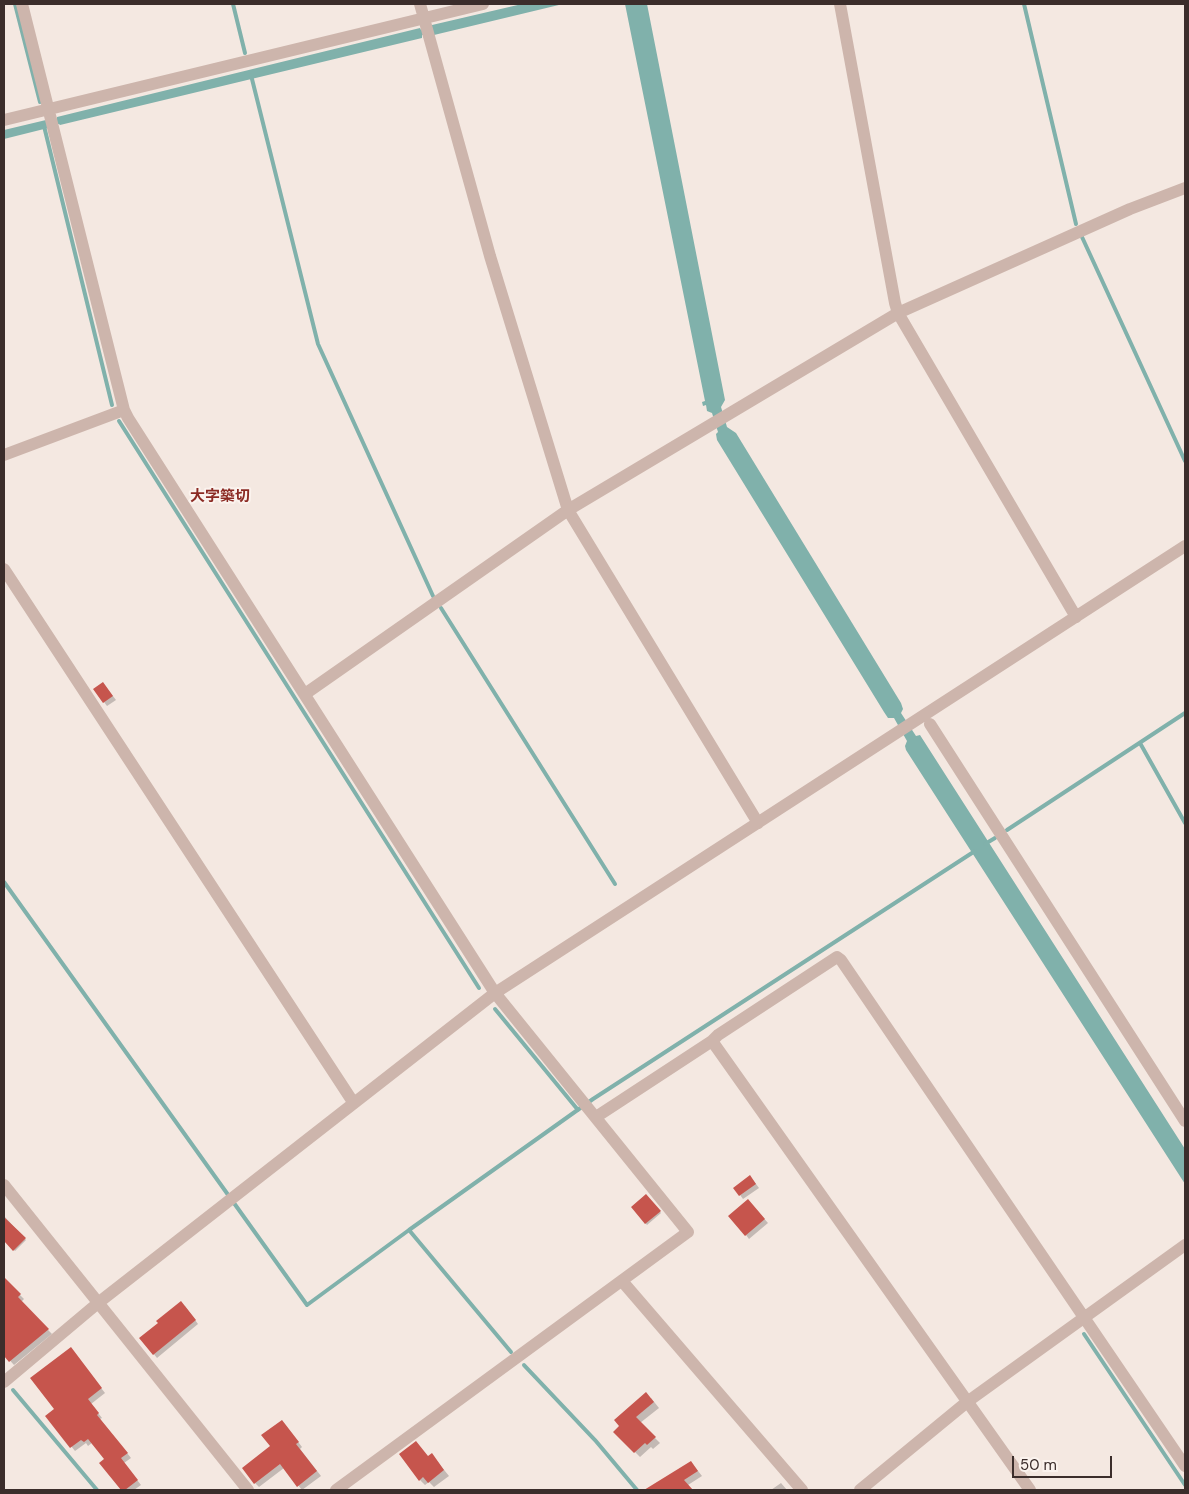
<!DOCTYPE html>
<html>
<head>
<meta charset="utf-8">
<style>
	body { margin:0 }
	#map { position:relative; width:1189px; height:1494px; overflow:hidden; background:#f4e8e1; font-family:"DM Sans",sans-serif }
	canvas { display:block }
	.frame { position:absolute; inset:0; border:5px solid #3b2d2b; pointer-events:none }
	.scale { position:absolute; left:1012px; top:1456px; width:100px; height:22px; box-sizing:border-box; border:2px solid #3b2d2b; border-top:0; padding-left:6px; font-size:15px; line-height:18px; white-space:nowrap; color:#3b2d2b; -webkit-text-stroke:4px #fbf3ee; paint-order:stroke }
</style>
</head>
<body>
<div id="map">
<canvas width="1189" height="1494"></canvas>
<div class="frame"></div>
<div class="scale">50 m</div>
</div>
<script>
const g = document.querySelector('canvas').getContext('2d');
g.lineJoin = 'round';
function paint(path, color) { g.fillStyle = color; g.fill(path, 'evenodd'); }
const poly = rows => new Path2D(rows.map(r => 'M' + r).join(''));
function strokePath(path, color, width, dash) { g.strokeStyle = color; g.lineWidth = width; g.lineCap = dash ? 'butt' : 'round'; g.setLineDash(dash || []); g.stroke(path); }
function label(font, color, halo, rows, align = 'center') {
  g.font = font + ' "DM Sans","Noto Sans JP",sans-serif'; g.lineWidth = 4; g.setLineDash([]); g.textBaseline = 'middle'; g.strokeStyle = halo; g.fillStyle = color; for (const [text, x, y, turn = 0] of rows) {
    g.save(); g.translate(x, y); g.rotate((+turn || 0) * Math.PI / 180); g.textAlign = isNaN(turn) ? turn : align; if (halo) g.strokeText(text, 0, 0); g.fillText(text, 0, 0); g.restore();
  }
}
paint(poly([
	[522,4,563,4,434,35,433,33,422,35,422,38,60,125,59,124,48,126,48,128,4,139,4,130,46,120,57,119,57,117,420,28,421,30,432,25],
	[625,4,647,4,725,400,721,407,727,427,736,433,901,703,903,709,901,713,916,736,920,735,1185,1149,1185,1184,906,750,905,746,907,741,894,718,888,718,884,712,717,440,716,434,718,432,712,413,707,411,706,405,703,406,702,402,705,401]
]), '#80b1ab');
paint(poly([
	[106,687,116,700,107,706,104,702],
	[753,1180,759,1188,743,1199,735,1188],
	[646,1196,661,1213,647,1225,632,1207],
	[751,1204,768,1223,749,1239,746,1235],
	[5,1217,26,1240,15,1251,4,1240],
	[7,1282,24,1299,21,1302,52,1334,14,1365,4,1354,4,1285],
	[185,1306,198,1324,157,1358,141,1338],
	[74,1353,105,1393,91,1404,102,1418,100,1419,131,1458,124,1463,141,1485,134,1490,122,1490,101,1463,106,1459,93,1442,88,1446,86,1443,75,1451,47,1416,56,1409],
	[651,1398,659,1408,640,1423,660,1443,653,1449,651,1447,640,1457,615,1432],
	[286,1426,302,1447,300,1449,321,1476,302,1490,284,1468,259,1487,255,1483,272,1447],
	[432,1455,449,1476,434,1487,429,1482,425,1485,420,1480,428,1457],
	[691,1462,702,1476,688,1485,692,1490,653,1490,651,1487],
	[781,1483,787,1490,771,1490]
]), '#0003');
strokePath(poly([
	[15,4,40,102],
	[233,4,245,53],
	[1024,4,1076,224],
	[251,75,318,344,433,596],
	[44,126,112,405],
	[1082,237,1185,461],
	[119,421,479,988],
	[441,608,615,884],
	[1140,743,1185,823],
	[1007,830,1185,713],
	[985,844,995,838],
	[4,882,307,1305,409,1230],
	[495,1009,578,1110],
	[1084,1334,1185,1485],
	[511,1352,409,1230,593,1099,975,851],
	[524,1365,595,1440,637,1490],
	[13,1390,97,1490]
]), '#80b1ab', 4);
paint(poly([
	[103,682,113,696,103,703,93,689],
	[750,1175,756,1184,739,1196,733,1188],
	[646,1194,661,1211,645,1224,631,1207],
	[748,1199,765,1219,745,1236,728,1216],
	[4,1217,26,1238,13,1251,4,1241],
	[4,1277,21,1294,18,1297,49,1329,9,1362,4,1356],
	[181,1301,196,1320,153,1355,139,1338,158,1323,156,1321],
	[71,1347,102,1388,88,1399,99,1413,97,1415,128,1453,121,1458,138,1480,125,1490,121,1490,99,1463,104,1459,88,1439,84,1442,81,1440,70,1448,45,1416,54,1409,30,1378],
	[646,1392,654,1402,636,1417,656,1437,647,1445,645,1443,634,1453,613,1432,619,1426,614,1420],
	[282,1420,299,1442,296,1444,317,1471,297,1487,280,1464,254,1484,242,1468,270,1446,261,1435],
	[416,1441,428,1456,432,1453,444,1470,428,1483,423,1477,419,1481,399,1454],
	[691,1461,698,1471,684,1480,693,1490,644,1490]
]), '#c6554d');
strokePath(poly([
	[22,4,124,410,128,418,495,993,688,1232,336,1490],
	[420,4,490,256,568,510,758,823],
	[840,4,895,303,898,313,1076,617],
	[4,120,483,4],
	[4,455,124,410],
	[4,569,353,1102],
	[305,694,568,510,898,313,1130,209,1185,188],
	[930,724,1185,1121],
	[712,1041,1030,1490],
	[596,1117,712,1041,718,1035,837,957,841,960,1185,1466],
	[4,1185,248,1490],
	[622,1281,802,1490],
	[4,1382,98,1303,495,993,1185,546],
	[860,1490,967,1402,1185,1245]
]), '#cdb5ac', 12);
label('bold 15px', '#8b2a23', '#fbf3ee', [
	["大字築切",220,497]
]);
</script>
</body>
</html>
